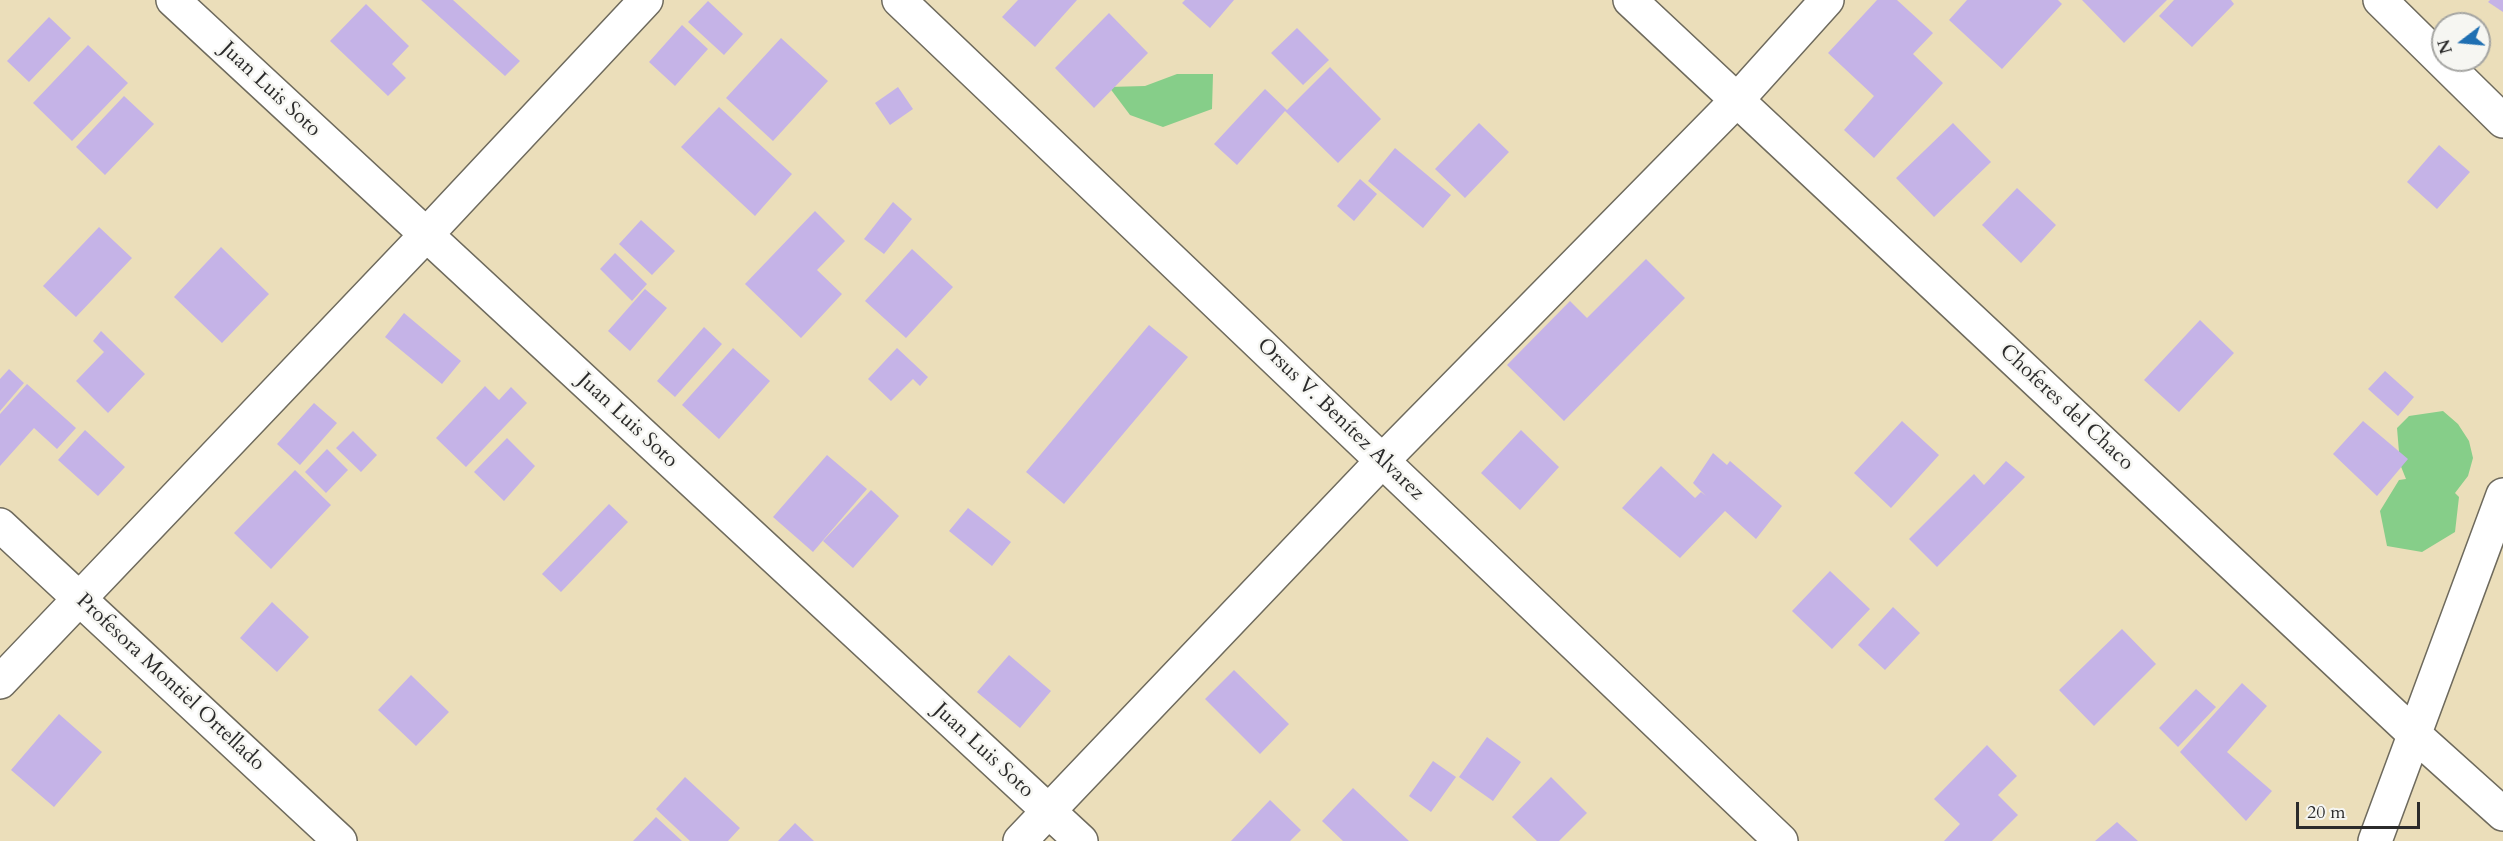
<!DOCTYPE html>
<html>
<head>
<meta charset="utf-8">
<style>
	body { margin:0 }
	#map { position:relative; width:2503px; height:841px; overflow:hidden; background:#ebdeba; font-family:Cardo,serif }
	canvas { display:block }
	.north { position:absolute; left:2431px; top:12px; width:60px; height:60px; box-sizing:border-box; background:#f6f6f2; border:2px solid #a5a5a2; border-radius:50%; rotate:254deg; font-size:16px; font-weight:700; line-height:24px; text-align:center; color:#2b2b2b }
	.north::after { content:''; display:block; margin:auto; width:21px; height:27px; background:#1f6fb2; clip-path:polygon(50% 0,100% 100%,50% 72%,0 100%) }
	.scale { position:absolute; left:2296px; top:802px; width:124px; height:27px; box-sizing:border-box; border:3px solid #2b2b2b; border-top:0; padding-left:8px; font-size:18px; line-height:21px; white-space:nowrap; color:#2b2b2b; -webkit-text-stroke:4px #f6f6f2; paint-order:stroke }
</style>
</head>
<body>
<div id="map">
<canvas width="2503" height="841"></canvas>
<div class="north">N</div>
<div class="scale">20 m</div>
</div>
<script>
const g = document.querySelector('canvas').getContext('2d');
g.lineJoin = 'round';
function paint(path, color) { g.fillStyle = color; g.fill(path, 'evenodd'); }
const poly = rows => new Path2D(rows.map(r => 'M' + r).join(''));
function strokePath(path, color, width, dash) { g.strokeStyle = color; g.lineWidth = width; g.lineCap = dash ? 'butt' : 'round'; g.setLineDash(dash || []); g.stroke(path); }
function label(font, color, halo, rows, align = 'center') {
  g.font = font + ' Cardo,serif'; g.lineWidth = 5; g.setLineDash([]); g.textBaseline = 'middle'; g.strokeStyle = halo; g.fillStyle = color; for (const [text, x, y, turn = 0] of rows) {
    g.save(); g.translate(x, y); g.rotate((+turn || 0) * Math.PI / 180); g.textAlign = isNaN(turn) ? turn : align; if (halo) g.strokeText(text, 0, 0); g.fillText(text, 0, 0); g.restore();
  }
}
paint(poly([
	[1177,74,1213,74,1212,109,1163,127,1130,115,1109,87,1145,86],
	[2443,411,2458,424,2469,441,2473,458,2468,476,2455,493,2459,497,2455,532,2422,552,2387,546,2380,511,2399,480,2406,479,2400,464,2397,428,2409,416]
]), '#86ce89');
paint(poly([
	[421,0,453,0,520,61,505,76],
	[1018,0,1077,0,1035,47,1002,17],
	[1185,0,1234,0,1210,28,1182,3],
	[1877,0,1897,0,1933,33,1913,54,1943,83,1874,158,1844,130,1874,96,1828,53],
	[1967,0,2058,0,2062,4,2002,69,1949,20],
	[2082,0,2167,0,2124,43],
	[2174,0,2231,0,2234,4,2192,47,2159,16],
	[2490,0,2503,0,2503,12,2488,2],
	[708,1,743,34,724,55,688,22],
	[366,4,409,46,392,64,406,78,388,96,330,41],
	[1109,13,1148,53,1094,108,1055,68],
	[49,17,71,38,29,82,7,61],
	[682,25,708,49,675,86,649,62],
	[1297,28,1329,60,1303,85,1271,53],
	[781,38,828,81,773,141,726,98],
	[88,45,128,83,72,141,33,103],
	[1330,67,1381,119,1338,163,1285,111,1237,165,1214,144,1265,89,1287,110],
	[898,87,913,109,890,125,875,103],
	[124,96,154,124,105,175,76,147],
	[719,107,792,174,755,216,681,147],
	[1479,123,1509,152,1465,198,1435,169],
	[1953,123,1991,162,1934,217,1896,178],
	[2439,145,2470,172,2437,209,2407,182],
	[1395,148,1451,195,1423,228,1368,181],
	[1360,179,1377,194,1354,221,1337,206],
	[2017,188,2056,225,2021,263,1982,225],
	[893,202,912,219,884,254,864,239],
	[815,211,845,241,817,270,842,294,801,338,745,284],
	[641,220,675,251,652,275,619,244],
	[99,227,132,258,76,317,43,286],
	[221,247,269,294,222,343,174,297],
	[912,249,953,287,906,338,865,301],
	[615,253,647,284,632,301,600,269],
	[1646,259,1685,298,1564,421,1507,365,1570,301,1587,318],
	[645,289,667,308,630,351,608,331],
	[404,313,461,361,442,384,385,337],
	[2200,320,2234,353,2179,412,2144,380],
	[1149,325,1188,357,1064,504,1026,472],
	[704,327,722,344,675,397,657,381],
	[101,331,145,374,108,413,76,381,104,352,93,341],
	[733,348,770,381,719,439,682,405],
	[897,348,928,377,920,386,913,379,891,401,868,379],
	[9,369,24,383,0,411,0,379],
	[2385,371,2414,397,2398,416,2368,389],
	[27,384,76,428,57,449,34,428,0,466,0,414],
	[485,386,499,400,511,387,527,403,466,467,436,438],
	[314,403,337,423,300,465,277,444],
	[1902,421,1939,455,1891,508,1854,473],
	[2363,421,2408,459,2377,496,2333,454],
	[85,430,125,467,98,496,58,460],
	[1521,430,1559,467,1520,510,1481,473],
	[353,431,377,455,361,472,336,448],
	[507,438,535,466,504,501,474,472],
	[327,449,348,470,326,493,305,472],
	[1713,453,1727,465,1730,461,1782,506,1756,539,1725,511,1680,558,1622,508,1661,466,1695,498,1701,492,1706,496,1693,483],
	[827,455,867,489,813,552,773,517],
	[2006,461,2025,477,1937,567,1909,539,1974,474,1984,485],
	[295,470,331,505,271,569,234,533],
	[871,490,899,516,853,568,823,541],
	[609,504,628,522,561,592,542,574],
	[968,508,1011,542,992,566,949,531],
	[1830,571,1870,609,1832,649,1792,611],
	[272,602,309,637,277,672,240,638],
	[1893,607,1920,633,1885,670,1858,645],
	[2122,629,2156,664,2094,726,2059,690],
	[1009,655,1051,691,1020,728,977,692],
	[1234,670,1289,724,1260,754,1205,699],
	[411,675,449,712,416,746,378,710],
	[2242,683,2267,706,2227,752,2272,791,2246,821,2180,752],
	[2196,689,2216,707,2178,747,2159,728],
	[59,714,102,752,54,807,11,770],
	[1487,737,1521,762,1493,801,1459,777],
	[1987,745,2017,776,1998,795,2018,815,1992,841,1944,841,1960,824,1934,799],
	[1433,761,1456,777,1431,812,1409,796],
	[685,777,740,828,728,841,690,841,656,809],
	[1551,777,1587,813,1559,841,1537,841,1512,817],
	[1353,788,1409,841,1343,841,1322,821],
	[1270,800,1301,830,1290,841,1231,841],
	[656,817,682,841,633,841],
	[2117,822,2138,841,2095,841],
	[795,823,814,841,778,841]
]), '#c5b3e7');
const minor = poly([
	[173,0,1081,841],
	[899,0,1781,841],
	[1630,0,2414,734,2503,814],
	[2380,0,2503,121],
	[0,525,340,841],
	[0,682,426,235,646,0],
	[1020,841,1383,460,1737,100,1827,0],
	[2375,841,2503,495]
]);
strokePath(minor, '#6e6a5d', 36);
strokePath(minor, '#fff', 33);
label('21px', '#2b2b2b', '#f6f6f2', [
	["Juan Luis Soto",270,90,43],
	["Choferes del Chaco",2066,408,43],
	["Orsus V. Benítez Alvarez",1340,420,44],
	["Juan Luis Soto",627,421,43],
	["Profesora Montiel Ortellado",170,683,43],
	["Juan Luis Soto",983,751,43]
]);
</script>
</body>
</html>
